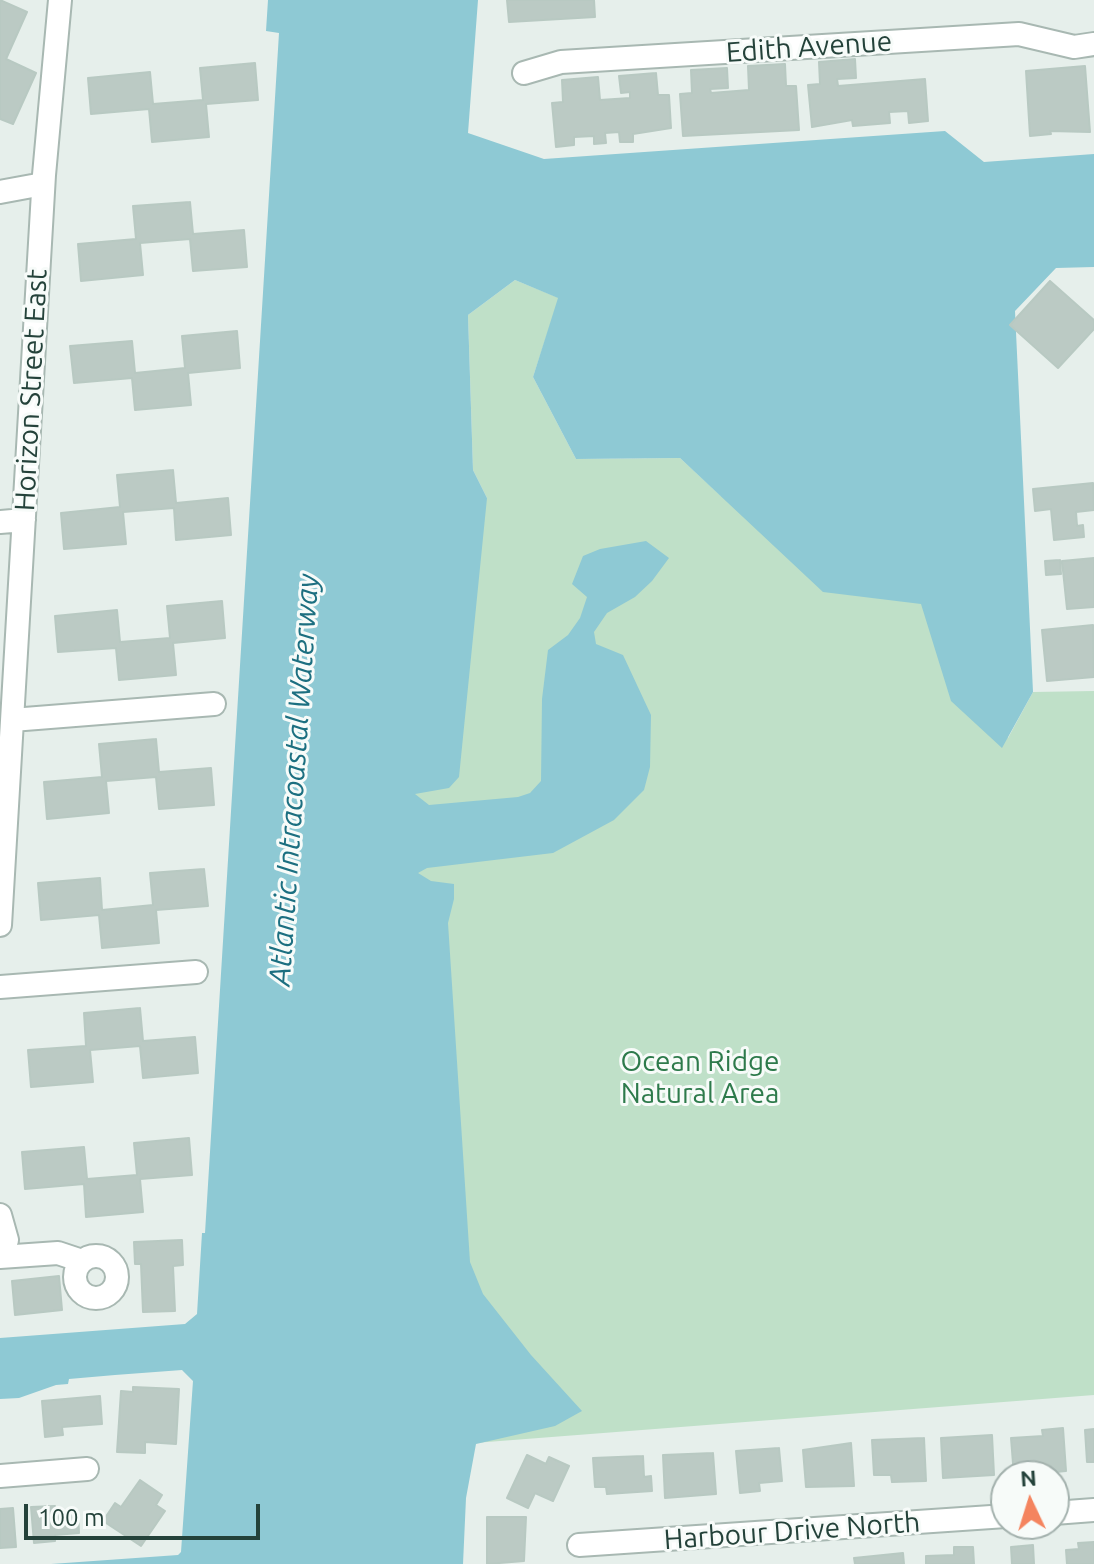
<!DOCTYPE html>
<html>
<head>
<meta charset="utf-8">
<style>
	body { margin:0 }
	#map { position:relative; width:1094px; height:1564px; overflow:hidden; background:#e6efeb; font-family:Ubuntu,sans-serif }
	canvas { display:block }
	.north { position:absolute; left:990px; top:1460px; width:80px; height:80px; box-sizing:border-box; background:#f7fbf9; border:2px solid #a3b1ad; border-radius:50%; rotate:356deg; font-size:22px; font-weight:700; line-height:32px; text-align:center; color:#24423a }
	.north::after { content:''; display:block; margin:auto; width:28px; height:36px; background:#f4845f; clip-path:polygon(50% 0,100% 100%,50% 72%,0 100%) }
	.scale { position:absolute; left:24px; top:1504px; width:236px; height:36px; box-sizing:border-box; border:4px solid #24423a; border-top:0; padding-left:10px; font-size:24px; line-height:28px; white-space:nowrap; color:#24423a; -webkit-text-stroke:6px #f7fbf9; paint-order:stroke }
</style>
</head>
<body>
<div id="map">
<canvas width="1094" height="1564"></canvas>
<div class="north">N</div>
<div class="scale">100 m</div>
</div>
<script>
const g = document.querySelector('canvas').getContext('2d');
g.lineJoin = 'round';
function paint(path, color) { g.fillStyle = color; g.fill(path, 'evenodd'); }
const poly = rows => new Path2D(rows.map(r => 'M' + r).join(''));
function strokePath(path, color, width, dash) { g.strokeStyle = color; g.lineWidth = width; g.lineCap = dash ? 'butt' : 'round'; g.setLineDash(dash || []); g.stroke(path); }
function label(font, color, halo, rows, align = 'center') {
  g.font = font + ' Ubuntu,sans-serif'; g.lineWidth = 6; g.setLineDash([]); g.textBaseline = 'middle'; g.strokeStyle = halo; g.fillStyle = color; for (const [text, x, y, turn = 0] of rows) {
    g.save(); g.translate(x, y); g.rotate((+turn || 0) * Math.PI / 180); g.textAlign = isNaN(turn) ? turn : align; if (halo) g.strokeText(text, 0, 0); g.fillText(text, 0, 0); g.restore();
  }
}
paint(poly([
	[515,280,559,298,533,377,576,459,680,458,721,496,987,476,1008,738,1033,692,1094,691,1094,1395,358,1452,381,522,487,498,473,470,468,315]
]), '#bfe0c8');
paint(poly([
	[268,0,478,0,468,133,544,159,945,131,984,162,1094,154,1094,267,1056,268,1015,311,1033,692,1002,748,951,701,921,604,823,592,680,458,576,459,533,377,558,298,515,280,468,315,473,470,487,498,459,777,449,788,415,794,429,805,518,797,530,793,541,781,542,699,548,650,568,635,580,618,587,597,572,584,583,556,600,549,646,541,669,558,652,581,635,597,607,613,594,632,596,644,623,655,651,715,650,767,644,790,614,820,553,853,427,868,418,873,431,881,454,884,454,899,448,923,470,1262,483,1294,531,1355,582,1411,555,1426,476,1444,466,1498,463,1564,51,1564,178,1555,181,1552,193,1381,182,1370,115,1375,69,1379,68,1384,56,1385,19,1398,0,1399,0,1338,185,1324,197,1314,202,1233,205,1233,279,33,266,31]
]), '#8ec9d4');
const building = poly([
	[0,0,27,12,6,59,36,73,13,124,0,119,0,0],
	[507,0,594,0,595,17,509,22,507,0],
	[855,59,856,78,837,79,838,86,925,79,928,121,909,123,908,111,889,112,890,123,853,126,852,120,812,127,808,85,820,84,819,62,855,59],
	[255,63,258,100,206,104,209,137,152,142,149,109,91,114,88,78,150,72,153,104,203,100,200,68,255,63],
	[785,64,786,86,796,86,799,130,683,136,680,94,692,93,691,70,727,68,728,88,710,89,711,93,749,90,748,66,785,64],
	[1085,66,1090,132,1050,131,1051,134,1030,136,1026,71,1085,66],
	[656,73,658,95,669,95,671,128,633,134,633,142,620,142,619,132,605,133,606,143,594,144,594,136,574,137,574,145,556,147,552,103,563,102,562,80,598,77,600,100,630,98,630,92,621,93,619,76,656,73],
	[190,202,193,234,244,230,247,267,193,271,190,239,140,243,143,275,81,281,78,244,136,239,133,206,190,202],
	[1050,281,1094,320,1094,329,1058,368,1010,325,1050,281],
	[237,331,240,368,188,373,191,405,135,410,132,378,74,383,70,346,132,341,135,373,185,368,182,336,237,331],
	[173,470,176,503,228,498,231,535,176,540,174,508,123,512,126,544,64,549,61,513,120,507,117,475,173,470],
	[1093,483,1094,510,1076,512,1077,526,1083,525,1084,537,1054,540,1051,509,1035,511,1033,489,1093,483],
	[1094,558,1094,607,1067,609,1062,561,1094,558],
	[1060,560,1061,574,1046,575,1045,561,1060,560],
	[222,601,225,638,173,643,176,675,119,680,116,648,58,652,55,616,117,610,120,642,170,638,167,606,222,601],
	[1093,625,1094,677,1047,681,1042,630,1093,625],
	[156,739,159,772,211,768,214,805,159,809,156,777,106,781,109,813,47,819,44,782,102,777,99,744,156,739],
	[204,869,208,906,156,910,159,943,102,948,99,915,41,920,38,883,100,878,102,910,153,905,150,873,204,869],
	[140,1008,143,1041,195,1037,198,1073,143,1078,140,1046,90,1050,93,1082,31,1087,28,1050,86,1046,84,1013,140,1008],
	[189,1138,192,1175,140,1179,143,1212,86,1217,84,1184,25,1189,22,1152,84,1147,87,1179,137,1175,134,1143,189,1138],
	[182,1240,183,1265,173,1266,175,1311,143,1312,141,1264,135,1264,134,1242,182,1240],
	[59,1276,62,1310,15,1315,12,1281,59,1276],
	[133,1387,179,1389,176,1444,145,1442,145,1453,117,1452,121,1391,133,1392,133,1387],
	[100,1396,102,1424,62,1427,63,1435,45,1437,42,1401,100,1396],
	[1063,1428,1066,1471,1014,1476,1011,1438,1043,1436,1042,1430,1063,1428],
	[1094,1429,1094,1462,1087,1462,1085,1430,1094,1429],
	[992,1435,994,1475,943,1478,941,1438,992,1435],
	[924,1438,926,1481,892,1482,891,1475,874,1475,872,1440,924,1438],
	[851,1443,854,1486,806,1487,803,1450,851,1443],
	[779,1448,782,1481,759,1483,760,1491,740,1493,736,1451,779,1448],
	[713,1453,716,1494,665,1498,663,1455,713,1453],
	[527,1455,546,1464,549,1457,569,1466,553,1501,535,1493,528,1508,507,1498,527,1455],
	[643,1456,644,1477,651,1476,652,1491,607,1494,606,1487,595,1487,593,1458,643,1456],
	[140,1480,162,1495,156,1505,165,1511,141,1546,103,1521,115,1503,121,1507,140,1480],
	[55,1506,55,1512,78,1511,79,1533,55,1535,55,1541,34,1543,31,1507,55,1506],
	[13,1508,16,1547,0,1548,0,1509,13,1508],
	[487,1517,526,1517,524,1561,487,1564,487,1517],
	[1094,1542,1094,1564,1067,1564,1066,1550,1079,1549,1078,1543,1094,1542],
	[1033,1545,1034,1564,1012,1564,1011,1547,1033,1545],
	[954,1547,973,1547,974,1564,926,1564,926,1556,954,1555,954,1547],
	[903,1553,904,1564,855,1564,854,1558,903,1553]
]);
paint(building, '#bbcac4');
strokePath(building, '#b8c9c2', 2);
const minor = poly([
	[524,73,561,62,1019,34,1074,47,1094,44],
	[0,192,43,184],
	[0,522,24,520],
	[12,720,214,704],
	[0,925,44,175,60,0],
	[0,987,196,972],
	[0,1215,7,1240],
	'75 1277a21 21 0 1 1 42 0a21 21 0 1 1-42 0Z',
	[0,1257,58,1253,82,1261],
	[0,1476,87,1469],
	[1054,1513,1094,1510],
	[579,1545,1006,1516]
]);
strokePath(minor, '#a8b8b2', 26);
strokePath(minor, '#fff', 22);
label('28px', '#24423a', '#f7fbf9', [
	["Edith Avenue",809,47,-4],
	["Horizon Street East",31,390,-87],
	["Harbour Drive North",792,1531,-4]
]);
label('28px', '#2d7a4b', '#f7fbf9', [
	["Ocean Ridge",700,1062],
	["Natural Area",700,1094]
]);
label('italic 30px', '#1c6f80', '#f7fbf9', [
	["Atlantic Intracoastal Waterway",294,780,-86]
]);
</script>
</body>
</html>
